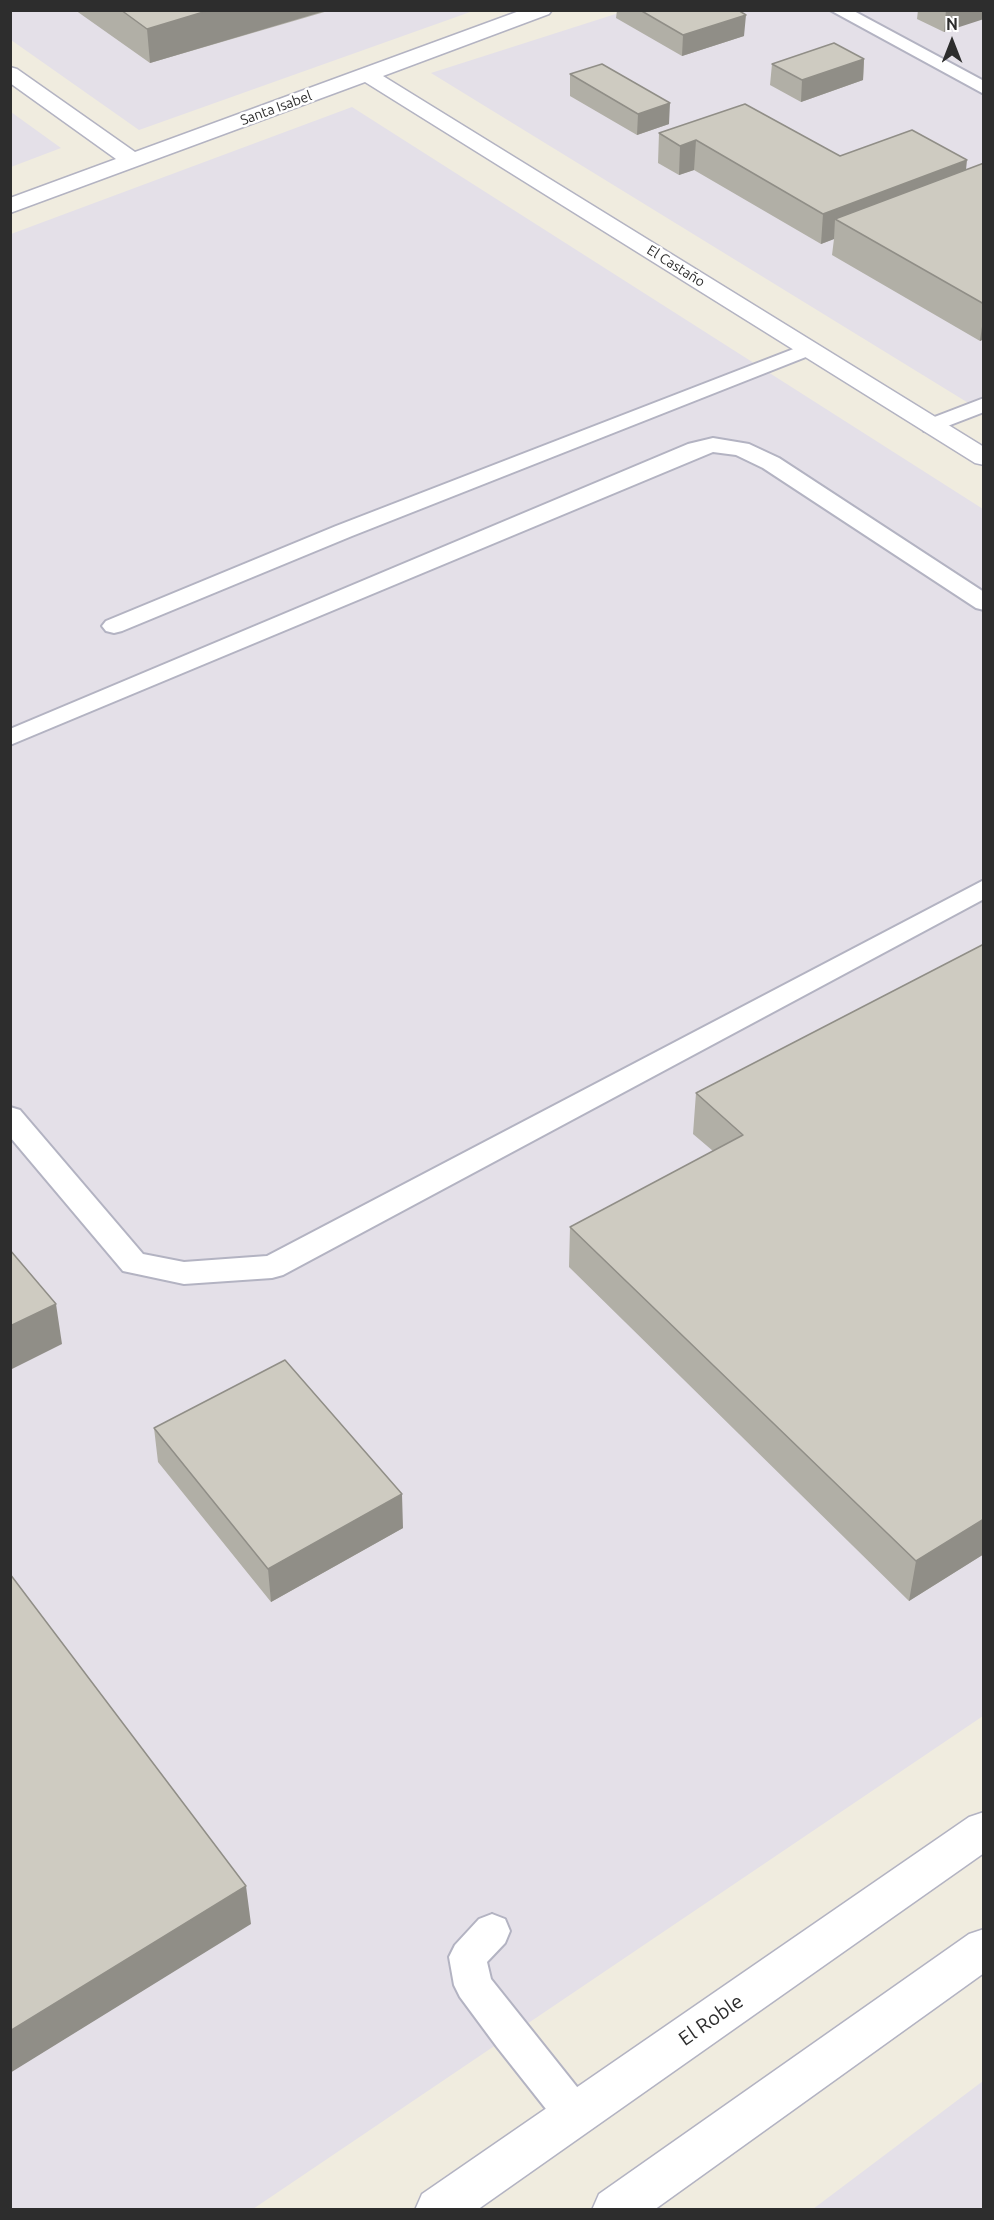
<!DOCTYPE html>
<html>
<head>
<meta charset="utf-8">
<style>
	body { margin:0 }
	#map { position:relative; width:994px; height:2220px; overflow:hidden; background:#f0ecdf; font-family:Ubuntu,sans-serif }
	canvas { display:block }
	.frame { position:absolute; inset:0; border:12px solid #2d2d2d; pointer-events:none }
	.north { position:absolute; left:922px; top:12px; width:60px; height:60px; -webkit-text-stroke:4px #fff; paint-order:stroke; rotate:0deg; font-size:16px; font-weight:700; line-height:24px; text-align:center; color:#2d2d2d }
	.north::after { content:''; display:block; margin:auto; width:21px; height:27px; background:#2d2d2d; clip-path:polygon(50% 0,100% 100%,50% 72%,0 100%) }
</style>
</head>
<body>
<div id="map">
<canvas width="994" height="2220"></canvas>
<div class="frame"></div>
<div class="north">N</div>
</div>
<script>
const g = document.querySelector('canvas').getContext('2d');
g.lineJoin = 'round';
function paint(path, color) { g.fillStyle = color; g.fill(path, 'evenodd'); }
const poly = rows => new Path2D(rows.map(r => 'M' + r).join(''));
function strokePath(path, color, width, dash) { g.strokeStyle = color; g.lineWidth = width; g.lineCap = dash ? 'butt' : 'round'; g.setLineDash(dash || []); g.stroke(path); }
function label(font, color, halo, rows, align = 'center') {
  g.font = font + ' Ubuntu,sans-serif'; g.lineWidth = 5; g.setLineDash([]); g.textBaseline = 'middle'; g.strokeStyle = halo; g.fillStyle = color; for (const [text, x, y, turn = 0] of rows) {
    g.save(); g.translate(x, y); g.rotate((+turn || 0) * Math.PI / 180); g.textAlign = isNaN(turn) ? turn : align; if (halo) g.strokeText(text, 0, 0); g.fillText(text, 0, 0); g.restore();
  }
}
paint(poly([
	[11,11,473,11,139,130,11,40],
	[625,11,983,11,983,412,431,73],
	[352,107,983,509,983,1716,253,2209,11,2210,11,234],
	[11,112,61,148,11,167],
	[983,2081,983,2209,813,2209]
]), '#e4e0e8');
const service = poly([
	[830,10,852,10,984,81,984,94,830,10],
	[809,343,816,345,819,349,816,353,352,536,122,631,114,633,106,631,102,626,106,621,336,526,809,343],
	[984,398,984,412,932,432,924,431,921,426,924,421,984,398],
	[713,438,749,444,779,458,984,592,984,610,976,608,763,468,736,455,713,452,10,745,10,729,688,444,713,438],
	[984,880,984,899,283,1275,272,1278,184,1284,123,1271,10,1137,10,1107,20,1110,143,1254,184,1262,267,1256,984,880],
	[492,1914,505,1919,510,1931,505,1943,487,1962,491,1979,589,2102,594,2115,589,2128,575,2133,561,2128,497,2047,460,1997,454,1985,449,1957,455,1945,479,1919,492,1914]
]);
const minor = poly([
	[522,10,552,10,549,14,383,76,984,447,984,465,975,463,365,82,10,213,10,198,116,159,10,83,10,67,17,69,135,152,522,10],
	[984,1812,984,1853,477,2210,415,2210,422,2194,969,1817,984,1812],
	[984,1929,984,1973,654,2210,592,2210,599,2194,969,1934,984,1929]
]);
strokePath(service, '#b3b3c2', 4);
strokePath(minor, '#b3b3c2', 3);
paint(service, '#fff');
paint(minor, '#fff');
paint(poly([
	[75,10,328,10,328,11,150,63],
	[617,10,738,10,744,36,682,56,616,18],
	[918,10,984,10,944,32,917,19],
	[864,59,863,80,801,102,770,85,772,64],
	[570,74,669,124,637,135,570,96],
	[659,133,840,156,966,170,984,163,984,339,980,341,832,255,834,239,821,244,694,170,679,175,658,163],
	[984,944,984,1554,909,1601,569,1267,570,1227,713,1151,693,1134,696,1093],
	[154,1428,403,1528,271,1602,158,1462]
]), '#b1afa6');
paint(poly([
	[210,10,328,10,150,63,147,29],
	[946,10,984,10,984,19,944,32],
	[746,15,744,36,682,56,683,35],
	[864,59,863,80,801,102,802,80],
	[670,103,669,124,637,135,638,114],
	[696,140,694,170,679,175,680,146],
	[967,160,964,190,835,219,834,239,821,244,823,214],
	[984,312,984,339,980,341],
	[56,1304,62,1344,10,1370,10,1326],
	[402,1494,403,1528,271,1602,268,1569],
	[984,1519,984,1554,909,1601,916,1561],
	[246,1886,251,1924,10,2073,10,2031]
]), '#908e87');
const building = poly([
	[121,10,210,10,147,29,121,10],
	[640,10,738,10,746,15,683,35,640,10],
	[834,43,864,59,802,80,772,64,834,43],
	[602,64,670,103,638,114,570,74,602,64],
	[745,104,840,156,912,130,967,160,823,214,696,140,680,146,659,133,745,104],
	[984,163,984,304,835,219,984,163],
	[984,944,984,1519,916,1561,570,1227,743,1135,696,1093,984,944],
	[10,1250,56,1304,10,1326,10,1250],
	[285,1360,402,1494,268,1569,154,1428,285,1360],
	[10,1574,246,1886,10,2031,10,1574]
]);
paint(building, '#cecbc1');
strokePath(building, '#908e87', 1.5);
label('14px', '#2d2d2d', '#fff', [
	["Santa Isabel",276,108,-20],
	["El Castaño",676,266,32]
]);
label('20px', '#2d2d2d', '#fff', [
	["El Roble",711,2020,-35]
]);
</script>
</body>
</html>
